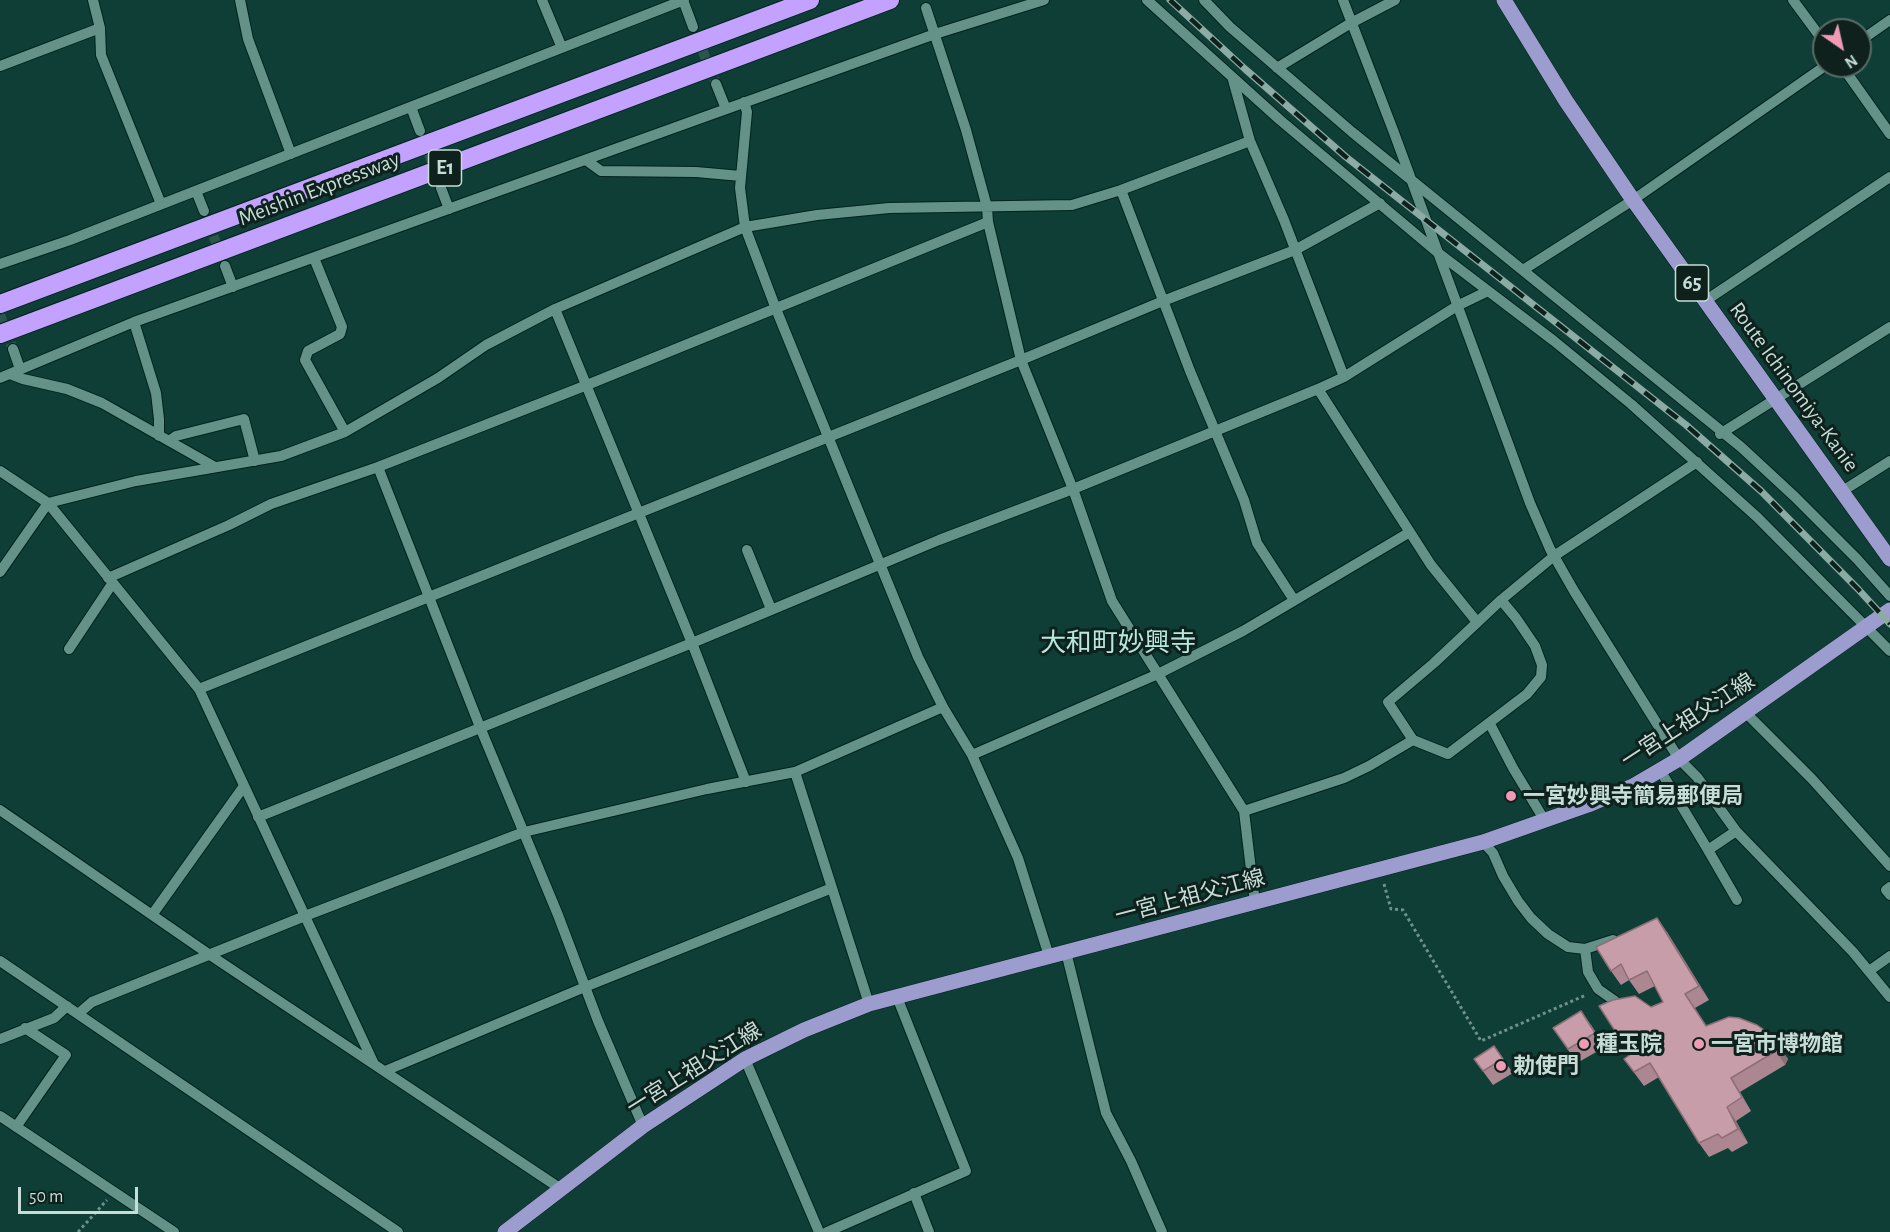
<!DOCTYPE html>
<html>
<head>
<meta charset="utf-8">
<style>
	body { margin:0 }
	#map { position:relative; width:1890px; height:1232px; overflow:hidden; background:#0e3e36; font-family:"Alegreya Sans",sans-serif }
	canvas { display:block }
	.north { position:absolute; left:1812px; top:18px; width:60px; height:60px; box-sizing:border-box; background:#0e211d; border:2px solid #586c67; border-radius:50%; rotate:146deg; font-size:16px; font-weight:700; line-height:24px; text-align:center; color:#c6ddd7 }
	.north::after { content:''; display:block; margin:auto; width:21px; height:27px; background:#f09ab5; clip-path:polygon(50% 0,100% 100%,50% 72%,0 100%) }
	.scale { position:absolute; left:18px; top:1187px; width:120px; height:27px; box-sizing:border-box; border:3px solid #c6ddd7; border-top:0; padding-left:8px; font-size:18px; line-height:21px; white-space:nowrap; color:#c6ddd7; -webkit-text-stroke:4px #0e211d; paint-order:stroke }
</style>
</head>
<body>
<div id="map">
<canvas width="1890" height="1232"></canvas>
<div class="north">N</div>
<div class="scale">50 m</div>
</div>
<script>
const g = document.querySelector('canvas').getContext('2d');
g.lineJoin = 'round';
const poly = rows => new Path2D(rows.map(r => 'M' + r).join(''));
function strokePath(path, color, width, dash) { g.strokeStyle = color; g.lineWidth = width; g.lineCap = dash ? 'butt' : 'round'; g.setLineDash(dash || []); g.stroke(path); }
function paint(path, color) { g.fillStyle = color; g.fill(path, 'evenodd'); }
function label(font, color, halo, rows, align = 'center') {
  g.font = font + ' "Alegreya Sans","Noto Sans JP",sans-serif'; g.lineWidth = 6; g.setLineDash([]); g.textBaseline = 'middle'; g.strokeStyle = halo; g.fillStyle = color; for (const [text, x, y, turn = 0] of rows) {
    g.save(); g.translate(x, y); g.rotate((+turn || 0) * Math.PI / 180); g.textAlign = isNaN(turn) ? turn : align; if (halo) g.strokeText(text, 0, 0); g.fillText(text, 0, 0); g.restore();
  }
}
strokePath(poly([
	[697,37,716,84],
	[424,140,441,188],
	[208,222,225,266],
	[0,315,13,349]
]), '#2a564e', 10, [10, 5]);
const minor = poly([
	[93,0,100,28,101,55,161,204],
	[240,0,248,39,291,154],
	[542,0,562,48],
	[683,0,693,27],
	[1147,0,1280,120,1437,252,1554,341,1631,404,1757,517,1890,651],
	[1204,0,1230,27,1352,132,1741,447,1795,497,1857,559,1890,596],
	[1343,0,1393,130,1530,503,1550,549,1574,591,1679,759,1697,777,1736,831,1853,952,1890,997],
	[1793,0,1824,42],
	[926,8,966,130,987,207,988,222,1021,360,1073,489,1112,601,1244,811,1255,903],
	[1860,41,1890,20],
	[0,66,100,28],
	[1842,66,1890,134],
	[1277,68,1351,23,1395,0],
	[1233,80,1250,141,1284,220,1344,377],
	[716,84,726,109],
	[411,107,420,131],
	[586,160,601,171,696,172,741,176],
	[441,188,449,209],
	[1121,190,1190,371,1244,500,1257,543,1294,600],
	[196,191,204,211],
	[314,258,342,327,340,334,308,351,305,360,345,432],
	[0,264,70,240,684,0],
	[225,266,233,287],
	[1523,270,1633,200,1825,66],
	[1705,301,1890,177],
	[555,309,692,643,746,782],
	[134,322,156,393,159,419,159,436],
	[13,349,20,369],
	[10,374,23,379,67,389,102,403,215,467],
	[0,378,134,322,935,34,1044,0],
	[1318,389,1431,565,1477,622],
	[1720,434,1890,327],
	[169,441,176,436,244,419,255,461],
	[378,467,480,727,558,915,598,1021,643,1126],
	[0,471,48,503,199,689,374,1064],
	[1841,492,1890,461],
	[747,550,771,609],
	[0,572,48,503,136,481,281,456,345,432,438,378,486,345,555,309,745,227,817,215,889,208,1072,205,1121,190,1250,141],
	[108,578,229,525,271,504,378,467,587,385,988,222],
	[69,649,112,584],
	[199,689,1021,360,1163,301,1295,250,1380,203],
	[943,707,972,755,1018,858,1049,956],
	[1745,712,1812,779,1890,866],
	[1490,724,1513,768,1545,821],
	[1413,740,1388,702,1434,663,1501,600,1554,556,1697,462],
	[972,755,1158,674,1243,631,1410,532],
	[1660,770,1708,850,1736,831],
	[795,772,869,1004],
	[0,810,210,955,561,1189],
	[1244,811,1344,778,1369,766,1413,740,1448,754,1527,694,1541,677,1542,665,1535,646,1516,618,1501,600],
	[258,817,692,643,939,540,1073,489,1318,389,1344,377,1457,306,1488,291],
	[1483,842,1493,853,1503,876,1518,901,1531,918,1548,934,1568,947,1585,949,1613,940],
	[1708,850,1737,900],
	[1890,887,1886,890,1890,895],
	[152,915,244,786],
	[1585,949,1588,972,1598,989,1615,1001],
	[1066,952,1106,1113,1131,1161,1162,1232],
	[0,961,398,1232],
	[1869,971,1890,956],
	[78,1014,92,1002,305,916,524,832,707,789,795,772,943,707,918,657,776,309,745,227,740,188,747,112,744,102],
	[0,1039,54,1018,67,1006],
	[745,1059,819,1232],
	[385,1071,585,987,832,888],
	[0,1116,174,1232],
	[16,1127,66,1055,25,1028],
	[914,1193,929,1232],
	[827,1232,966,1171,897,997]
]);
const major = poly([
	[1504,0,1566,101,1633,200,1890,559],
	[505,1232,643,1126,745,1059,804,1030,869,1004,1483,842,1588,805,1633,786,1679,759,1890,610]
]);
const highway = poly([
	[0,304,810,0],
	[0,334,890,0]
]);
strokePath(minor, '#00231d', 12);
strokePath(major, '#00231d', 16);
strokePath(highway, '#00231d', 20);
strokePath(poly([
	[1384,884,1391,909,1403,910,1481,1041,1586,995],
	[78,1232,107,1200]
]), '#6f918b', 3, [3, 3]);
strokePath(minor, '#649288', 10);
strokePath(major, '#9d9ccf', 15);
strokePath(highway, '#c3a2ff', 18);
const rail = poly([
	[1170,0,1245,69,1346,157,1686,425,1761,491,1858,589,1890,624]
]);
strokePath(rail, '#8caba4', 7);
strokePath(rail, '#0e211d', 4.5, [14]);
paint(poly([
	[1667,932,1709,1000,1695,1008,1706,1026,1778,1045,1788,1059,1785,1065,1740,1092,1751,1111,1736,1121,1748,1143,1732,1152,1728,1148,1709,1157,1699,1143,1659,1077,1644,1086,1624,1059,1630,1055,1624,1045,1651,1007,1663,1002,1655,986,1639,994,1629,980,1621,985,1611,971],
	[1591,1025,1605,1047,1577,1063,1553,1028],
	[1494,1046,1513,1073,1493,1085,1474,1059]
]), '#ac8792');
paint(poly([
	[1657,918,1667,932,1709,1000,1699,986],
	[1581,1011,1591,1025,1605,1047,1595,1033],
	[1778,1045,1788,1059,1785,1065,1776,1051],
	[1731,1078,1740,1092,1751,1111,1742,1097],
	[1727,1107,1736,1121,1748,1143,1738,1129]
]), '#8c6e77');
const building = poly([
	[1657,918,1699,986,1685,994,1706,1026,1729,1017,1739,1018,1757,1025,1770,1034,1778,1045,1776,1051,1731,1078,1742,1097,1727,1107,1738,1129,1722,1138,1718,1134,1699,1143,1650,1063,1634,1072,1624,1059,1641,1047,1637,1038,1624,1045,1599,1006,1613,1000,1635,996,1651,1007,1663,1002,1647,971,1629,980,1621,964,1611,971,1596,947,1657,918],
	[1581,1011,1595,1033,1568,1049,1553,1028,1581,1011],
	[1494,1046,1503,1059,1483,1071,1474,1059,1494,1046]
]);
paint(building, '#c89daa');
strokePath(building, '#8c6e77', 1.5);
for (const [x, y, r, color] of [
	[1511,796,6,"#f09ab5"],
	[1584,1044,6,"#f09ab5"],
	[1699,1044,6,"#f09ab5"],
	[1501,1066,6,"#f09ab5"]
]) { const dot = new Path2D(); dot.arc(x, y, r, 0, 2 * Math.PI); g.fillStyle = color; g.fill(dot); strokePath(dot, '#0e211d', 2); }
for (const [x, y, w] of [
	[445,168,33],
	[1692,283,33]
]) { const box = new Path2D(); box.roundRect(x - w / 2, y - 18, w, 36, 4.5); g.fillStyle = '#0e211d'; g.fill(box); strokePath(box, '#c6ddd7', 1.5); }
label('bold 21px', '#c6ddd7', null, [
	["E1",445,168],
	["65",1692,283]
]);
label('22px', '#c6ddd7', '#0e211d', [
	["Meishin Expressway",319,189,-21],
	["Route Ichinomiya-Kanie",1794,387,54],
	["一宮上祖父江線",1688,721,-33],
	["一宮上祖父江線",1190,897,-15],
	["一宮上祖父江線",694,1069,-32]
]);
label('bold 22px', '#c6ddd7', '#0e211d', [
	["一宮妙興寺簡易郵便局",1523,796],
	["種玉院",1596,1044],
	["一宮市博物館",1711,1044],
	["勅使門",1513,1066]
], 'left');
label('26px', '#b8e8dd', '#0e211d', [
	["大和町妙興寺",1118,643]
]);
</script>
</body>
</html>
